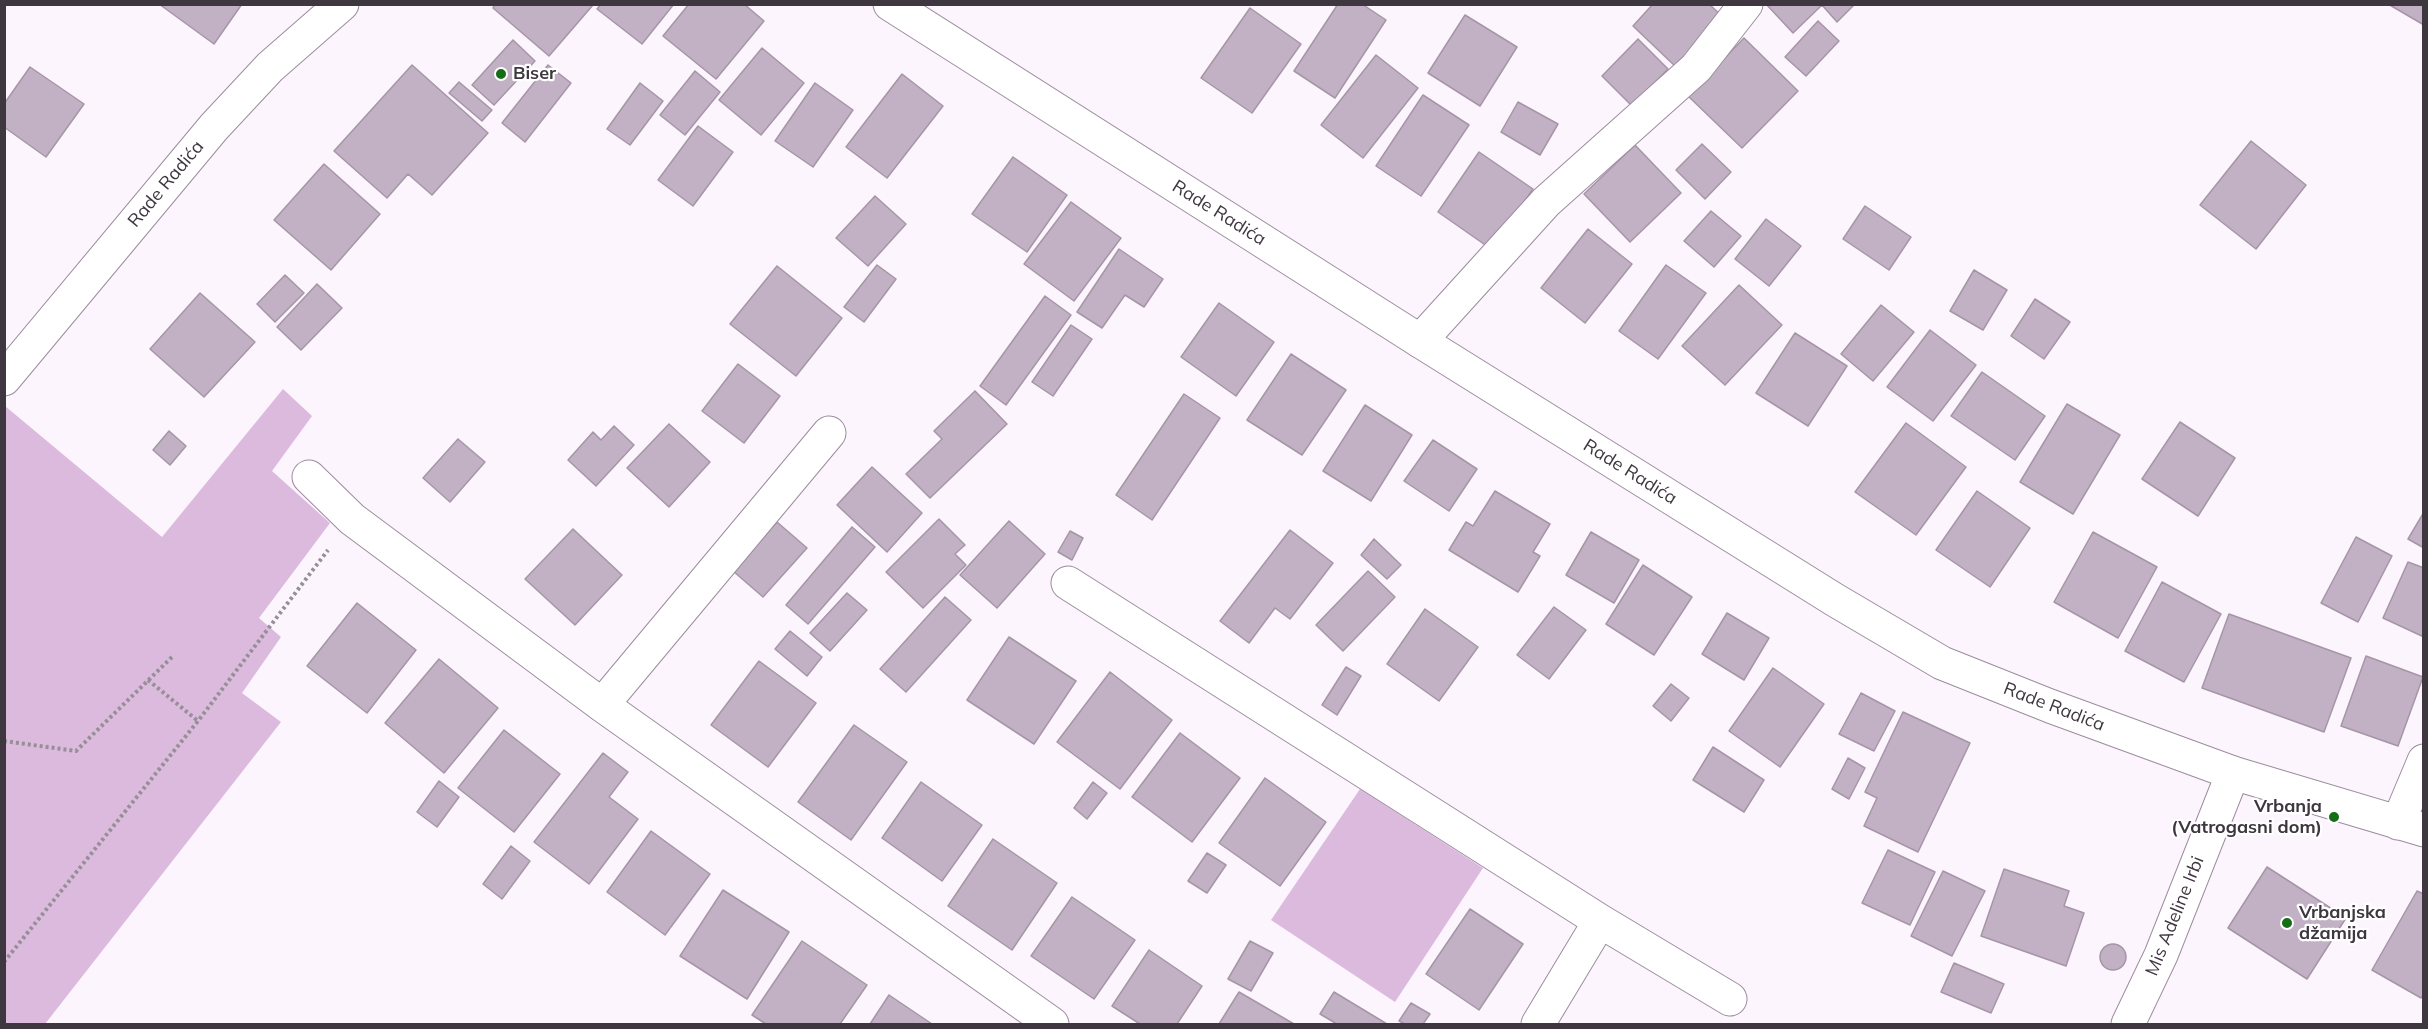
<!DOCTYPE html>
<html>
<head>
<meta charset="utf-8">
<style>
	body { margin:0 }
	#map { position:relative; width:2428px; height:1029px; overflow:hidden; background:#fcf5fd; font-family:Mulish,sans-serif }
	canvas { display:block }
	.frame { position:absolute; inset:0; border:6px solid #3e373f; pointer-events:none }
</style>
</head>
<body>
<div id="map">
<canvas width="2428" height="1029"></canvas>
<div class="frame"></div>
</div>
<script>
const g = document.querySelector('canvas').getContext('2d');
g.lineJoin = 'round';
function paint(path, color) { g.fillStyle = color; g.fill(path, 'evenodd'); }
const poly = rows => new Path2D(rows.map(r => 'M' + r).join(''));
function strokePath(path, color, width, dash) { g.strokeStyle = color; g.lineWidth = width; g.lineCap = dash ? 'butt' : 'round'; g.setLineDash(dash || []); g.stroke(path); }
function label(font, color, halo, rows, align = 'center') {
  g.font = font + ' Mulish,sans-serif'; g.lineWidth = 4.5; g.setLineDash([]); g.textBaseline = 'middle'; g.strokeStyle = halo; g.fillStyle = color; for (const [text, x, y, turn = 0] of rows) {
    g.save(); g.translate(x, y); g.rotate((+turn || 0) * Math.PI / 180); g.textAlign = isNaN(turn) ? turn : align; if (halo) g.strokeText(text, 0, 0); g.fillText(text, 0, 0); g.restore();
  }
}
paint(poly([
	[283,389,312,416,272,471,330,523,259,618,281,637,242,693,281,722,45,1024,5,1024,5,406,162,537],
	[1360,789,1483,868,1395,1002,1271,920]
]), '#dbbade');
const building = poly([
	[159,4,242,4,214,44,159,4],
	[495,4,592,4,593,5,549,56,493,8,495,4],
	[601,4,674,4,642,44,597,9,601,4],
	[689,4,744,4,764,21,716,79,663,36,689,4],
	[1338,4,1362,4,1386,20,1335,98,1294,71,1338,4],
	[1653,4,1709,4,1723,17,1676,67,1633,26,1653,4],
	[1766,4,1855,4,1837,22,1822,5,1793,33,1766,4],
	[2388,4,2424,4,2424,25,2388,4],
	[1250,8,1301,44,1252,113,1201,78,1250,8],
	[1465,15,1517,47,1480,106,1428,73,1465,15],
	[1818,21,1839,41,1806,76,1785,57,1818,21],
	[1744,38,1798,91,1742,148,1688,96,1744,38],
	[1638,39,1668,69,1632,106,1602,76,1638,39],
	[513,40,535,61,494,105,472,85,513,40],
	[762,48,804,83,761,135,719,100,762,48],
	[1376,55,1418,88,1363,158,1321,125,1376,55],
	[412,65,488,133,432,195,408,174,387,198,334,151,412,65],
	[548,65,571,83,525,142,502,123,548,65],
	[30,67,84,104,46,157,4,127,4,104,30,67],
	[695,71,720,92,685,135,660,115,695,71],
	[902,74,943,106,887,178,846,147,902,74],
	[459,82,492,110,482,121,449,93,459,82],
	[640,83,663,101,630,145,607,129,640,83],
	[815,83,853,110,813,167,775,141,815,83],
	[1423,95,1469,125,1421,196,1376,166,1423,95],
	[1518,102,1558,124,1540,155,1501,132,1518,102],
	[698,126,733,152,693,206,658,180,698,126],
	[2251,141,2306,185,2256,249,2200,205,2251,141],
	[1702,144,1731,172,1705,199,1676,170,1702,144],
	[1635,145,1681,193,1630,242,1584,194,1635,145],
	[1479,152,1533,189,1491,249,1438,212,1479,152],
	[1013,157,1067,195,1027,252,972,214,1013,157],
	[324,164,380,214,331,270,274,220,324,164],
	[875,196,906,224,868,266,836,238,875,196],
	[1071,202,1121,238,1074,301,1024,264,1071,202],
	[1865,206,1911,237,1889,270,1843,239,1865,206],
	[1711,211,1741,236,1714,267,1684,241,1711,211],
	[1766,219,1801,246,1769,286,1735,259,1766,219],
	[1588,229,1632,264,1585,323,1541,288,1588,229],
	[1119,249,1163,279,1144,307,1125,295,1102,328,1077,312,1119,249],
	[877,265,896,279,864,322,844,307,877,265],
	[1666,265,1706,293,1658,359,1619,331,1666,265],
	[777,266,842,318,796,376,730,324,777,266],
	[1974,270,2007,290,1983,330,1950,311,1974,270],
	[285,275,304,293,275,322,257,304,285,275],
	[317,284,342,308,301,350,277,327,317,284],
	[1739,285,1782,325,1725,385,1682,346,1739,285],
	[200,293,255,342,204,397,150,349,200,293],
	[1045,296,1071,315,1006,405,980,386,1045,296],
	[2035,299,2070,322,2044,359,2011,336,2035,299],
	[1219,303,1274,342,1236,396,1181,357,1219,303],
	[1881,305,1914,332,1873,381,1841,354,1881,305],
	[1071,325,1092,339,1053,396,1032,382,1071,325],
	[1930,330,1976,365,1933,421,1887,387,1930,330],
	[1795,333,1847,366,1808,426,1756,393,1795,333],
	[1291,354,1346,390,1302,455,1247,420,1291,354],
	[738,364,780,396,744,443,702,411,738,364],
	[1982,372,2045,416,2015,460,1951,416,1982,372],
	[975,391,1007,424,930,498,906,474,942,439,934,431,975,391],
	[1184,394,1220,418,1152,520,1116,495,1184,394],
	[2067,404,2120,435,2073,514,2020,482,2067,404],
	[1365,405,1412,435,1371,501,1323,471,1365,405],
	[2180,422,2235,458,2198,516,2142,479,2180,422],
	[1906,423,1966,467,1916,535,1855,492,1906,423],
	[669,424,710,462,669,507,627,468,669,424],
	[614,426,634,445,596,486,568,460,593,432,601,440,614,426],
	[169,431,186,446,170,465,153,450,169,431],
	[458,439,485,462,450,502,423,478,458,439],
	[1433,440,1477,469,1449,511,1404,481,1433,440],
	[872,467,922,513,887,552,837,505,872,467],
	[1495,491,1550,524,1533,552,1540,556,1518,592,1449,550,1466,522,1473,526,1495,491],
	[1977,491,2030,528,1990,587,1936,550,1977,491],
	[2424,512,2424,548,2408,539,2424,512],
	[939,519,965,545,955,554,966,565,923,608,886,572,939,519],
	[1009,521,1045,554,997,608,960,575,1009,521],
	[777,522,807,548,763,597,733,571,777,522],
	[852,527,875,547,808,624,786,605,852,527],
	[573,529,622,575,575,625,525,579,573,529],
	[1290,530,1333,563,1290,619,1275,608,1249,643,1220,621,1290,530],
	[1070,531,1083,538,1072,560,1058,552,1070,531],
	[1591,532,1639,560,1614,603,1566,575,1591,532],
	[2093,532,2157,567,2118,638,2054,602,2093,532],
	[2356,537,2392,556,2358,622,2321,603,2356,537],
	[1374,539,1401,565,1387,579,1361,555,1374,539],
	[2408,562,2424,568,2424,637,2383,618,2408,562],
	[1643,565,1692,597,1654,655,1606,624,1643,565],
	[1368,571,1395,597,1343,651,1316,625,1368,571],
	[2162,582,2221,614,2184,682,2125,651,2162,582],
	[847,593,867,610,830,651,810,633,847,593],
	[945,597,971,620,906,692,880,669,945,597],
	[357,603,416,650,367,713,307,666,357,603],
	[1554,607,1586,630,1549,679,1517,655,1554,607],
	[1425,609,1478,647,1439,701,1387,664,1425,609],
	[1727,613,1769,638,1744,680,1702,654,1727,613],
	[2229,614,2351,658,2324,732,2202,688,2229,614],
	[790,631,822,657,807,676,775,649,790,631],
	[1009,637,1076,681,1034,744,967,700,1009,637],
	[2366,656,2423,677,2398,746,2341,726,2366,656],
	[439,659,498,708,444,773,385,723,439,659],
	[759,661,816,703,768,767,711,725,759,661],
	[1346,667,1361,676,1337,715,1322,705,1346,667],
	[1773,668,1824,704,1780,767,1729,731,1773,668],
	[1110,672,1172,720,1120,789,1057,742,1110,672],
	[1671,684,1689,698,1671,721,1653,706,1671,684],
	[1861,693,1895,711,1874,751,1839,734,1861,693],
	[1903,712,1970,743,1918,852,1864,826,1877,798,1865,792,1903,712],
	[854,725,907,762,851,840,798,802,854,725],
	[504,730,560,774,514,832,458,788,504,730],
	[1180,733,1240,778,1192,842,1132,797,1180,733],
	[1713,747,1764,780,1744,812,1693,780,1713,747],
	[603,753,628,772,609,797,638,819,589,884,534,842,603,753],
	[1848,758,1865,768,1849,799,1832,789,1848,758],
	[1265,778,1326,822,1280,886,1219,843,1265,778],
	[439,781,459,797,437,827,417,812,439,781],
	[921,782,982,825,942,881,882,838,921,782],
	[1093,782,1107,793,1087,819,1074,808,1093,782],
	[651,831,710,874,665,935,607,892,651,831],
	[993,839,1057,883,1012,950,948,906,993,839],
	[511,846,530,861,502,899,483,884,511,846],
	[1888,850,1935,872,1910,925,1862,903,1888,850],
	[1207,853,1226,865,1207,893,1188,881,1207,853],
	[2267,867,2346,918,2307,979,2228,928,2267,867],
	[2004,869,2069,891,2064,906,2084,913,2066,966,1981,936,2004,869],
	[1943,871,1985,891,1952,956,1911,936,1943,871],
	[723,890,789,932,747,999,680,956,723,890],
	[2417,891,2424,894,2424,994,2421,998,2372,970,2417,891],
	[1072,897,1135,940,1094,999,1031,956,1072,897],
	[1470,909,1523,944,1479,1010,1426,974,1470,909],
	[802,941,867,985,840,1024,766,1024,752,1015,802,941],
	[1250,941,1273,953,1251,991,1228,979,1250,941],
	'2100 957a13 13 0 1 1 26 0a13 13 0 1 1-26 0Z',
	[1149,950,1202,986,1177,1024,1140,1024,1112,1006,1149,950],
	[1954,963,2004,984,1991,1013,1941,992,1954,963],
	[1239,992,1294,1024,1219,1024,1239,992],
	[1334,992,1387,1024,1337,1024,1320,1014,1334,992],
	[889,995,932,1024,870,1024,889,995],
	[1411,1003,1430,1014,1423,1024,1405,1024,1399,1021,1411,1003]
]);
paint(building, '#c2b1c4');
strokePath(building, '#a695a7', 1.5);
const street = poly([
	[1420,341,1546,202,1696,68,1746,4],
	[309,477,352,519,602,705,1052,1024],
	[1068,583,1600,921,1538,1024],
	[602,705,829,433],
	[2398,823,2424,761],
	[1600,921,1730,999],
	[2128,1024,2161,955,2233,773]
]);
const primary = poly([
	[890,4,1420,341,1835,600,1942,663,2050,706,2233,773,2424,830],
	[4,379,214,127,270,67,342,4]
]);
strokePath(street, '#9d8c9f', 35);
strokePath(primary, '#9d8c9f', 35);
strokePath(poly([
	[148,680,198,721],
	[4,741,76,751,173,656],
	[4,962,198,721,328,550]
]), '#968f97', 4, [3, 3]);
strokePath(street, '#fff', 33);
strokePath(primary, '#fff', 33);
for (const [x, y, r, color] of [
	[501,74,6,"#156d17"],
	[2334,817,6,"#156d17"],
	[2287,923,6,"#156d17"]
]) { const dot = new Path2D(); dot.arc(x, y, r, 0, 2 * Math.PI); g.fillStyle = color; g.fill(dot); strokePath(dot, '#fff', 2); }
label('bold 18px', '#3e373f', '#fff', [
	["Biser",513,74],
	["Vrbanja",2322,807,"right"],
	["(Vatrogasni dom)",2322,828,"right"],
	["Vrbanjska",2299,913],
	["džamija",2299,934]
], 'left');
label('18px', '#3e373f', '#fff', [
	["Rade Radića",166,184,-50],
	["Rade Radića",1219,213,32],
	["Rade Radića",1630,472,32],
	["Rade Radića",2054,707,21],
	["Mis Adeline Irbi",2175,916,-68]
]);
</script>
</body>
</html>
